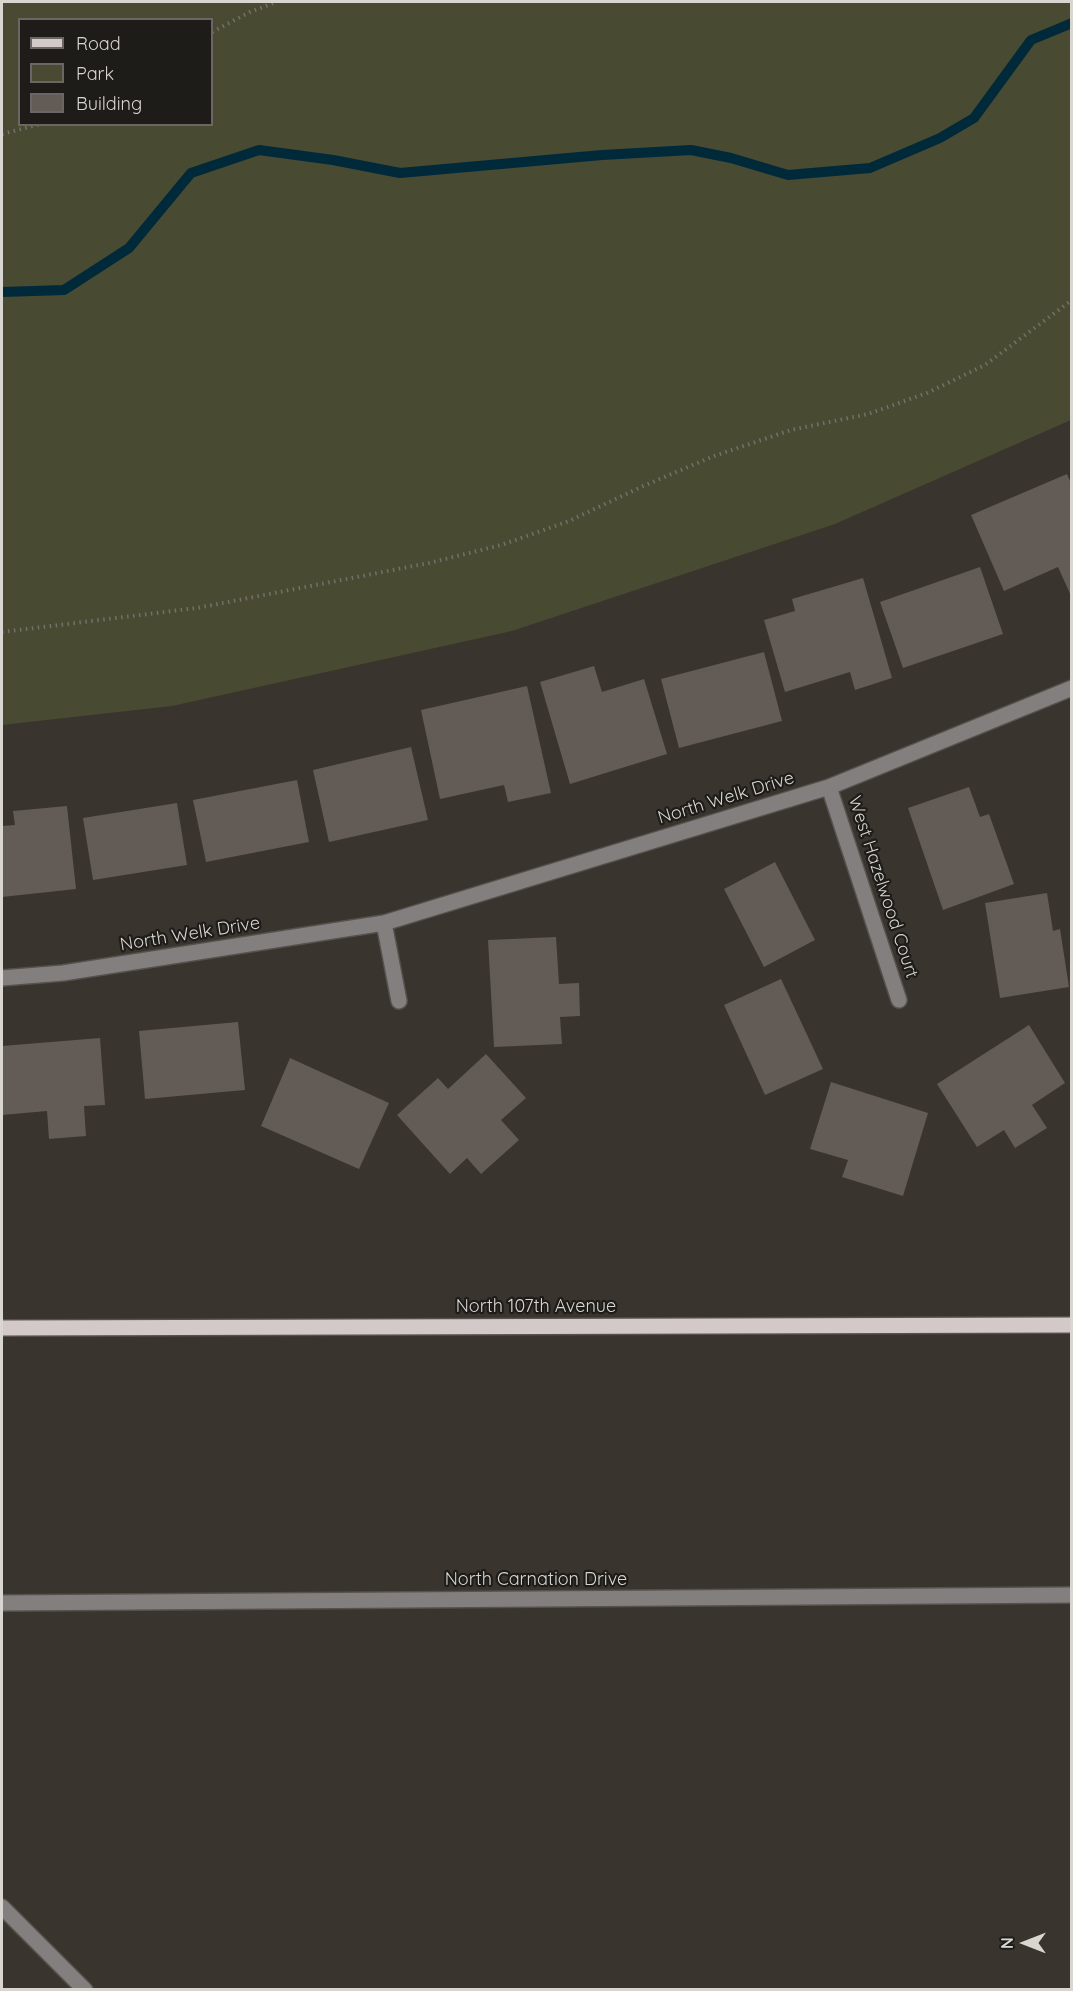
<!DOCTYPE html>
<html>
<head>
<meta charset="utf-8">
<style>
	body { margin:0 }
	#map { position:relative; width:1073px; height:1991px; overflow:hidden; background:#39342e; font-family:Quicksand,sans-serif }
	canvas { display:block }
	.frame { position:absolute; inset:0; border:3px solid #d9d6d2; pointer-events:none }
	.legend { position:absolute; left:18px; top:18px; width:195px; height:108px; box-sizing:border-box; background:#1e1c19; border:2px solid #696663; margin:0; padding:8px 10px; list-style:none; font-size:18px; color:#d9d6d2 }
	.legend li { display:flex; align-items:center; gap:12px; height:30px }
	.legend b { width:30px; border:2px solid #696663 }
	.north { position:absolute; left:995px; top:1913px; width:60px; height:60px; -webkit-text-stroke:4px #1e1c19; paint-order:stroke; rotate:270deg; font-size:16px; font-weight:700; line-height:24px; text-align:center; color:#d9d6d2 }
	.north::after { content:''; display:block; margin:auto; width:21px; height:27px; background:#d9d6d2; clip-path:polygon(50% 0,100% 100%,50% 72%,0 100%) }
</style>
</head>
<body>
<div id="map">
<canvas width="1073" height="1991"></canvas>
<div class="frame"></div>
<ul class="legend">
<li><b style="height:8px;background:#d3c9c8"></b>Road</li>
<li><b style="height:16px;background:#484a32"></b>Park</li>
<li><b style="height:16px;background:#635b56"></b>Building</li>
</ul>
<div class="north">N</div>
</div>
<script>
const g = document.querySelector('canvas').getContext('2d');
g.lineJoin = 'round';
function paint(path, color) { g.fillStyle = color; g.fill(path, 'evenodd'); }
const poly = rows => new Path2D(rows.map(r => 'M' + r).join(''));
function strokePath(path, color, width, dash) { g.strokeStyle = color; g.lineWidth = width; g.lineCap = dash ? 'butt' : 'round'; g.setLineDash(dash || []); g.stroke(path); }
function label(font, color, halo, rows, align = 'center') {
  g.font = font + ' Quicksand,sans-serif'; g.lineWidth = 4.5; g.setLineDash([]); g.textBaseline = 'middle'; g.strokeStyle = halo; g.fillStyle = color; for (const [text, x, y, turn = 0] of rows) {
    g.save(); g.translate(x, y); g.rotate((+turn || 0) * Math.PI / 180); g.textAlign = isNaN(turn) ? turn : align; if (halo) g.strokeText(text, 0, 0); g.fillText(text, 0, 0); g.restore();
  }
}
paint(poly([
	[2,2,1071,2,1071,420,835,524,512,631,172,706,2,725],
	[20,20,212,20,212,124,20,124]
]), '#484a32');
strokePath(poly([
	[2,292,64,290,129,248,191,173,259,150,333,160,400,173,602,155,691,150,731,158,788,175,870,168,940,138,974,118,1031,40,1072,23]
]), '#00293a', 10);
paint(poly([
	[1067,474,1072,486,1072,598,1058,567,1004,591,971,515],
	[980,567,1003,634,903,668,880,602],
	[863,578,892,678,855,690,850,672,785,692,764,620,795,611,792,599],
	[764,652,782,721,679,748,661,679],
	[594,666,602,692,644,679,667,754,570,784,540,682],
	[527,686,551,793,508,802,504,785,440,799,421,710],
	[411,747,428,820,329,842,313,770],
	[297,780,309,842,206,862,193,800],
	[969,787,980,817,989,814,1014,884,943,910,908,808],
	[177,803,187,865,93,880,83,818],
	[67,806,76,889,2,897,2,826,15,825,13,811],
	[775,862,815,940,764,967,724,889],
	[1047,893,1053,931,1060,929,1069,987,1000,998,985,903],
	[556,937,559,984,579,983,580,1016,560,1017,562,1044,494,1047,488,940],
	[781,979,823,1069,765,1095,724,1005],
	[238,1022,245,1090,145,1099,139,1031],
	[1029,1025,1065,1083,1032,1105,1047,1128,1015,1148,1004,1130,977,1147,937,1084],
	[100,1038,105,1105,84,1106,86,1136,49,1139,47,1111,2,1115,2,1046],
	[486,1054,526,1098,501,1120,519,1140,481,1174,467,1158,450,1174,397,1115,438,1078,448,1089],
	[290,1058,389,1103,359,1169,261,1126],
	[831,1082,928,1113,903,1196,842,1177,848,1160,810,1149]
]), '#635b56');
const minor = poly([
	[829,787,899,1000],
	[384,923,399,1001],
	[2,978,63,973,384,923,829,787,1072,688],
	[2,1603,1072,1595],
	[2,1907,85,1990]
]);
const major = poly([
	[2,1328,1072,1325]
]);
strokePath(minor, '#56514c', 18);
strokePath(major, '#56514c', 18);
strokePath(poly([
	[212,32,250,12,276,2],
	[2,134,41,124],
	[2,632,197,608,429,563,501,545,569,521,641,487,714,456,791,430,868,414,927,393,985,365,1072,300]
]), '#74706b', 4, [1.5, 4.5]);
strokePath(minor, '#847f7f', 15);
strokePath(major, '#d3c9c8', 15);
label('18px', '#d9d6d2', '#1e1c19', [
	["North Welk Drive",726,798,-17],
	["West Hazelwood Court",883,887,72],
	["North Welk Drive",190,934,-9],
	["North 107th Avenue",536,1307],
	["North Carnation Drive",536,1580]
]);
</script>
</body>
</html>
